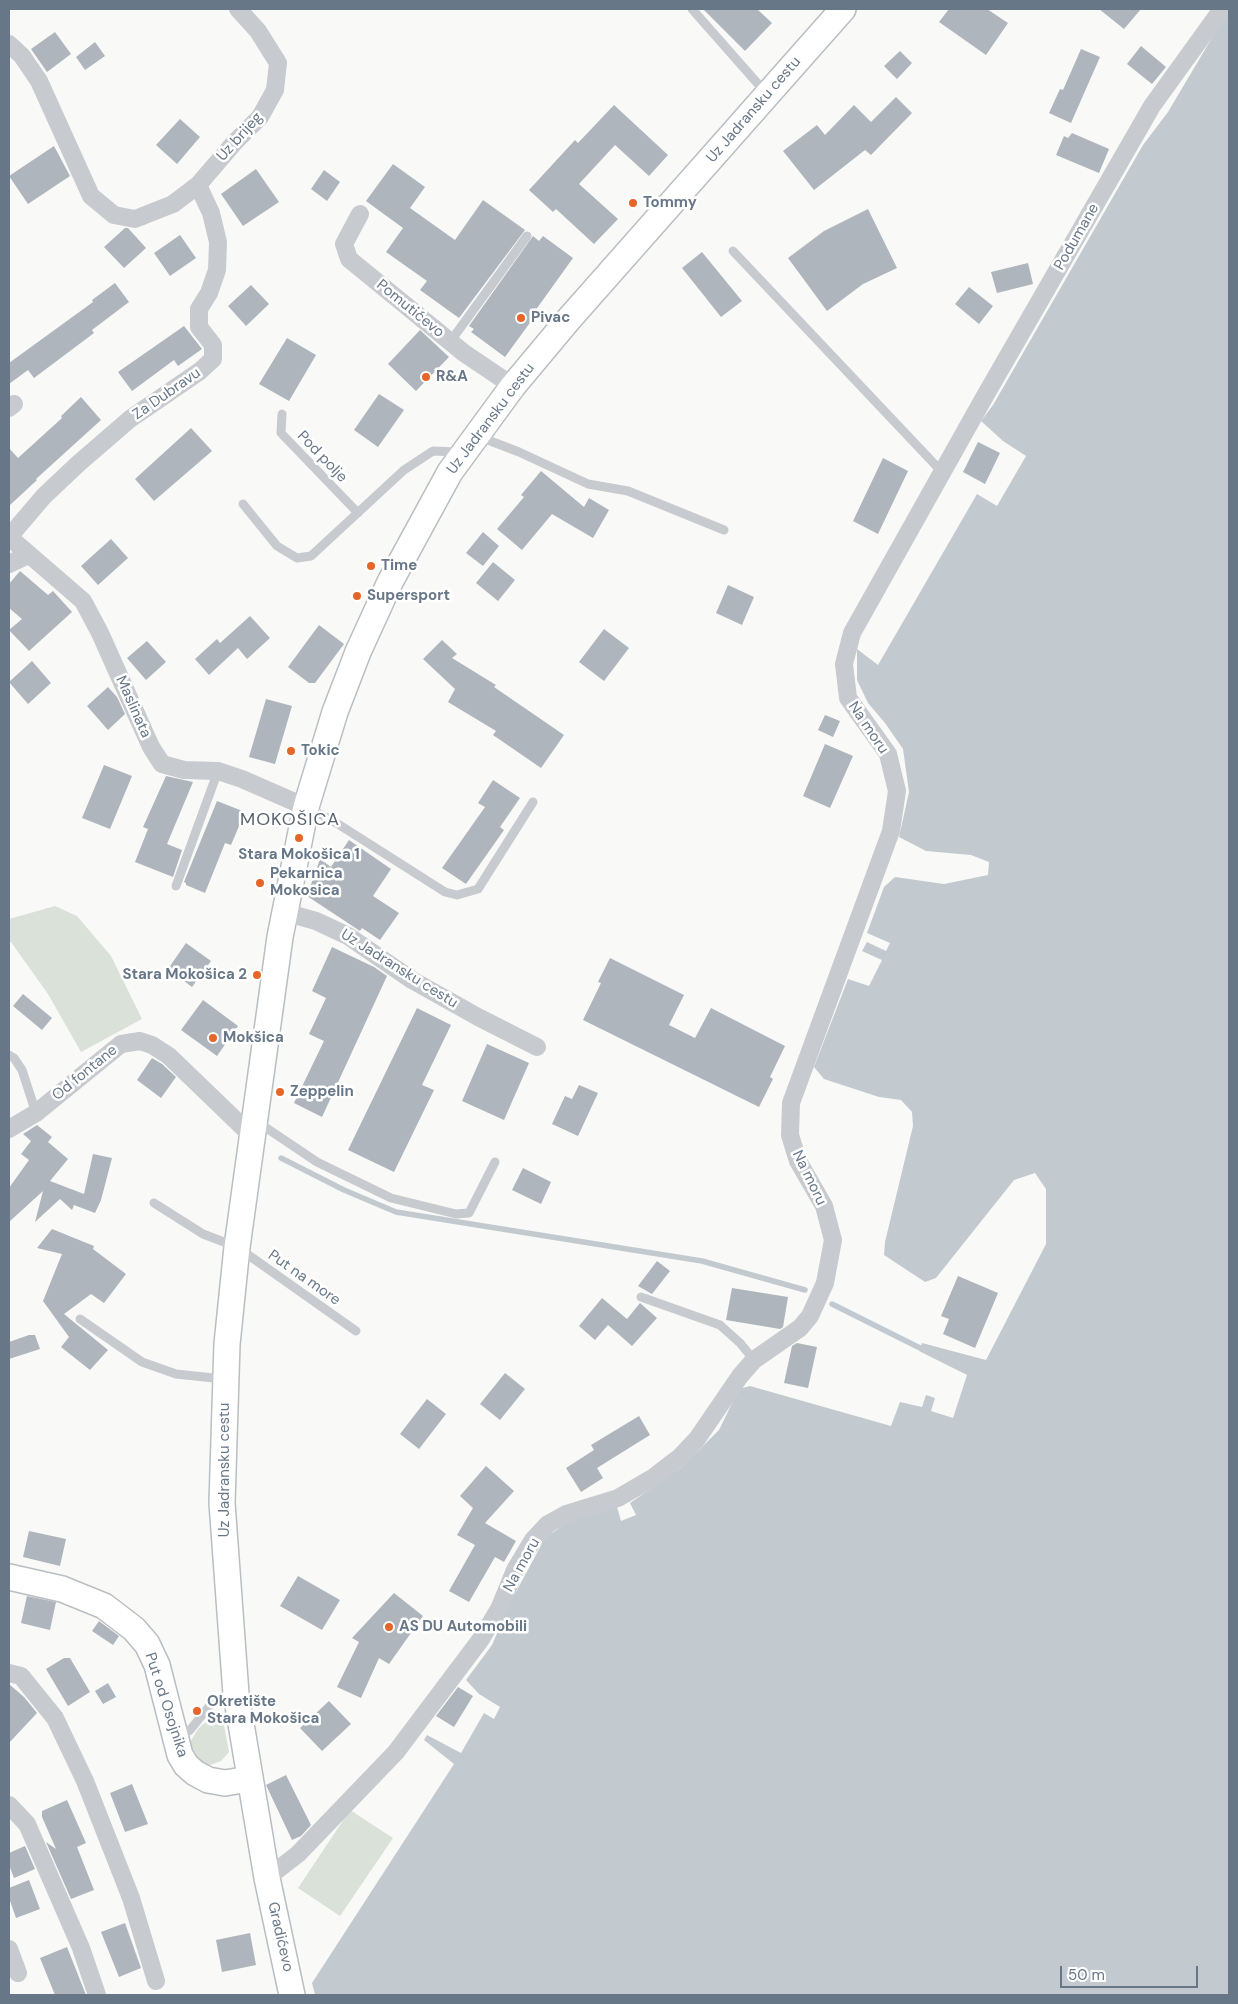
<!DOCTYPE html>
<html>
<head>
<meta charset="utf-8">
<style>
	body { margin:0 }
	#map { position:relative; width:1238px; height:2004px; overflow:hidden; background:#f9f9f7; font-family:"DM Sans",sans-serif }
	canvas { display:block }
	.frame { position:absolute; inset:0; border:10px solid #687788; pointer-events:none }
	.scale { position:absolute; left:1060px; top:1966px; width:138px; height:22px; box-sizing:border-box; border:2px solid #687788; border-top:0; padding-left:6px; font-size:15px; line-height:18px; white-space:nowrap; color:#687788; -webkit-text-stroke:4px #fff; paint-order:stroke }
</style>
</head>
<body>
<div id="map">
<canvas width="1238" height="2004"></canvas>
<div class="frame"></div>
<div class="scale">50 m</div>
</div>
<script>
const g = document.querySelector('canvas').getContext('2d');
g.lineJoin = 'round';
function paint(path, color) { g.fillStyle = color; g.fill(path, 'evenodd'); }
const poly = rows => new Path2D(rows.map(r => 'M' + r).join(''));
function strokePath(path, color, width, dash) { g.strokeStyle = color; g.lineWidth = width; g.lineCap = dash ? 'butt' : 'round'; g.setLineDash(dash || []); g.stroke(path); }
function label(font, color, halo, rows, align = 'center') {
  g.font = font + ' "DM Sans",sans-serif'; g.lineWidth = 5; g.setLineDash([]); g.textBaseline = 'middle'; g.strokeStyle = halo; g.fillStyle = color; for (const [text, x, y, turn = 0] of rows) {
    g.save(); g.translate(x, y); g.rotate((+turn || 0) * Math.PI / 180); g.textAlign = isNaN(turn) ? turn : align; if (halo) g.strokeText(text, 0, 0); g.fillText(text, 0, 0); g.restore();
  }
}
paint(poly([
	[55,906,77,916,111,956,142,1019,81,1052,48,994,11,942,9,943,9,919],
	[222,1715,229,1752,221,1761,210,1765,199,1762,189,1753,190,1742,198,1729,210,1718],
	[350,1810,393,1838,340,1916,298,1888]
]), '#dae1d8');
paint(poly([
	[1229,9,1229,1995,315,1995,312,1983,454,1764,424,1740,427,1735,461,1753,484,1713,494,1719,500,1707,479,1694,466,1680,492,1645,510,1603,545,1538,572,1519,617,1507,621,1521,636,1515,630,1503,682,1467,719,1430,739,1389,750,1386,891,1426,900,1402,922,1407,926,1395,935,1398,931,1411,953,1418,967,1375,919,1351,922,1343,986,1360,1046,1244,1046,1189,1035,1173,1014,1180,936,1278,925,1282,884,1255,885,1242,913,1126,912,1112,901,1100,879,1097,824,1079,814,1067,848,979,869,986,882,960,862,951,867,942,886,951,890,943,867,933,884,887,895,877,944,884,988,875,989,862,971,855,926,851,899,837,909,792,903,749,885,723,868,703,857,680,857,649,878,665,977,494,997,506,1026,456,1003,441,981,421,993,405,1143,145,1168,112]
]), '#c2cad0');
strokePath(poly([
	[281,1158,344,1190,396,1212,702,1261,805,1290],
	[832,1304,920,1348]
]), '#c2cad0', 5.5);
paint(poly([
	[703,9,757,9,772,23,745,51],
	[949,9,987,9,1008,23,986,55,939,22],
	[1099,9,1141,9,1124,29],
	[55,32,71,54,47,72,31,49],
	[95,42,105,56,85,70,76,57],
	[1141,46,1166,67,1152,84,1127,64],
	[1081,49,1100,57,1071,123,1049,113,1060,89,1063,90],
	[900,51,912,63,897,79,884,66],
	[896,97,912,113,871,155,865,150,814,190,783,151,817,125,825,135,854,105,871,122],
	[614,105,668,155,649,176,615,145,579,184,618,219,594,244,556,209,553,212,529,190,575,140,578,143],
	[180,119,200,137,177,164,156,145],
	[1072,133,1109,149,1099,173,1056,155,1064,136,1068,138],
	[54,146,70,176,28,204,9,176],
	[393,164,425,187,410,208,455,240,483,200,525,230,459,318,420,290,427,281,386,252,403,228,366,201],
	[256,169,279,202,243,226,221,194],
	[324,170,340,182,327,201,311,189],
	[868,209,897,268,863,284,827,311,788,258,824,231],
	[125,228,128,228,146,248,124,268,104,247],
	[180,235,196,258,170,276,154,253],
	[533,236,539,241,543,236,573,258,535,311,537,313,505,357,471,332,474,329,469,326],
	[702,252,742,301,721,317,682,268],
	[1028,263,1033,284,997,293,991,272],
	[115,283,129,302,92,330,94,333,34,378,28,370,9,384,9,363,93,302,92,300],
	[251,285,269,304,246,326,228,306],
	[969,287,993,306,979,324,955,304],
	[184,326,202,349,178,366,174,360,132,391,118,372],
	[420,330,449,357,416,391,388,364],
	[287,338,316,355,289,401,259,384],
	[379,394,404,410,378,447,354,430],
	[81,397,101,420,36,479,37,480,9,506,9,448,18,458,62,418,61,416],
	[191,428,212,451,154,501,135,479],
	[978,442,1000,453,985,484,963,472],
	[883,458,908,471,878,534,853,521],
	[541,471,584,507,589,498,609,510,593,538,552,514,522,550,497,529,524,497,521,495],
	[483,532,499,546,483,566,466,553],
	[111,539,128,558,98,585,81,566],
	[493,562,515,580,498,601,476,583],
	[20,571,48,595,53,591,72,612,29,651,9,630,22,619,9,608,9,584],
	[728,585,754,597,742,625,716,613],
	[250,616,270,638,247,659,238,648,209,675,195,659,217,639,220,643],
	[319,625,344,644,315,683,309,683,288,667],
	[604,629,629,648,604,681,579,662],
	[442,640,457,654,452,658,496,685,494,687,564,735,541,768,493,735,496,731,448,702,455,689,423,659],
	[147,641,166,662,146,680,127,658],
	[32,661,51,683,28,704,9,682],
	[108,687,117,697,125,714,108,730,87,706],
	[266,699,292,706,275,764,249,757],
	[825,715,840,721,833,737,818,730],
	[825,744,853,756,830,808,803,796],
	[104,765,132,776,110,829,82,818],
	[166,776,193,782,167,844,182,850,173,877,135,862,148,829,143,827],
	[493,780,520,798,500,827,504,830,466,884,442,868,485,807,478,803],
	[217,801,245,812,231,845,225,843,205,893,186,885,186,883,184,882],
	[349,840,391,869,373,896,399,913,380,940,362,928,360,931,307,896,320,859,331,867],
	[186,943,211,961,192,987,168,969],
	[332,947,374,967,387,976,322,1117,294,1103,324,1041,309,1034,326,998,312,991],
	[610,958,684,995,669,1025,695,1038,711,1008,785,1046,770,1077,773,1079,759,1107,583,1020,601,983,598,982],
	[23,994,52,1018,42,1030,13,1006],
	[203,1000,238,1026,217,1056,181,1030],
	[417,1008,451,1025,422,1085,434,1090,394,1172,348,1150],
	[487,1044,529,1063,504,1120,462,1101],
	[152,1058,162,1064,176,1077,161,1098,137,1080],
	[579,1085,598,1093,578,1136,552,1124,565,1096,572,1099],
	[37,1125,52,1137,48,1142,68,1159,50,1181,84,1194,93,1154,112,1158,101,1200,95,1213,74,1205,72,1210,60,1199,35,1222,43,1191,9,1222,9,1188,29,1160,21,1154,31,1141,23,1134],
	[523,1168,551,1182,541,1204,512,1190],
	[52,1229,94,1246,93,1249,126,1274,104,1303,91,1294,64,1314,108,1350,90,1370,61,1347,69,1337,43,1301,62,1254,37,1248],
	[657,1261,670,1271,652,1294,638,1286],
	[958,1276,998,1293,975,1348,943,1334,949,1319,941,1316],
	[732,1288,788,1297,783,1327,780,1329,726,1320],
	[602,1298,627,1319,640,1303,657,1318,632,1346,608,1325,595,1340,579,1326],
	[29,1335,35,1335,40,1349,9,1359,9,1342],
	[797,1343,817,1347,808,1388,784,1383,792,1346],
	[505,1373,525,1389,500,1420,480,1404],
	[427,1399,446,1414,419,1449,400,1434],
	[639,1416,650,1435,597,1468,603,1478,581,1492,566,1468,594,1450,591,1445],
	[486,1466,514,1491,485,1523,516,1541,504,1562,495,1557,469,1602,449,1591,475,1545,457,1535,473,1508,460,1496],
	[29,1531,66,1539,60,1566,23,1557],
	[298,1576,340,1600,322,1630,280,1606],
	[394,1593,423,1616,389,1664,379,1658,361,1698,337,1687,359,1642,352,1638],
	[27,1596,56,1602,50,1630,21,1623],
	[99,1621,119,1636,113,1645,92,1631],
	[64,1658,70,1658,90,1692,68,1706,46,1669],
	[108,1683,116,1697,103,1704,95,1691],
	[9,1684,24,1697,37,1713,9,1743],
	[458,1687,473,1696,454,1727,436,1716],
	[329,1701,351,1724,322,1751,300,1728],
	[286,1775,311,1825,301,1836,292,1840,266,1785],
	[132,1784,148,1824,125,1832,110,1793],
	[67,1800,86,1843,77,1847,94,1890,71,1899,46,1842,56,1849,42,1817,42,1811],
	[25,1846,35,1869,14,1878,9,1865,9,1853],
	[29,1880,40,1909,16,1918,9,1898,9,1888],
	[125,1923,141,1968,119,1977,101,1932],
	[250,1933,256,1965,222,1972,216,1940],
	[67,1947,86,1995,55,1995,40,1958]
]), '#aeb5bc');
const secondary = poly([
	[9,1577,62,1589,104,1606,134,1629,147,1644,157,1665,180,1755,186,1765,195,1773,208,1780,225,1783,249,1779],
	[292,1995,267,1878,236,1694,222,1503,227,1344,237,1247,280,937,306,807,335,712,358,652,390,582,450,472,513,386,569,319,843,9]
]);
strokePath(secondary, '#b9bec3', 28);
strokePath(poly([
	[692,9,766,93],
	[733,251,942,472],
	[450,342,527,236],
	[282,414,281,433,358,513],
	[480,437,519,452,588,484,628,491,724,530],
	[243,504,277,546,297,558,311,556,404,470,433,451,459,452],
	[307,807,338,824,445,892,457,895,478,889,533,802],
	[176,886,218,771],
	[9,1055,14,1058,22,1070,36,1113],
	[256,1121,317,1162,391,1198,456,1214,469,1213,495,1162],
	[154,1203,203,1234,237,1247,356,1331],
	[641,1297,720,1325,740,1343,754,1360],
	[80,1319,142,1362,176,1374,223,1379],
	[178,1738,190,1730,212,1703,222,1697,235,1694]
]), '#c7cace', 9);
strokePath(poly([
	[9,44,22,56,39,81,91,196,114,215,135,219,173,204,198,185,211,213,218,242,217,270,209,293,199,309,199,327,213,345,213,359,200,371,130,419,79,463,44,496,9,537],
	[198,185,234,143,260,117,275,90,278,63,258,31,238,9],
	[360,214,344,244,349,259,464,353,513,386],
	[9,408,14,404],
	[9,537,83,601,100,633,151,747,162,764,184,770,218,771,242,779,306,807],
	[9,564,28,555],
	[284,912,316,921,348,936,412,980,478,1017,537,1047],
	[9,1129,36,1113,121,1044,140,1041,152,1045,169,1056,252,1136],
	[9,1673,21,1676,55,1718,85,1781,131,1898,156,1981],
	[9,1805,27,1824,81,1948,97,1995],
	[267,1878,298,1854,396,1752,481,1639,500,1607,515,1570,533,1540,548,1524,566,1514,618,1498,654,1477,680,1457,697,1439,740,1376,754,1360,800,1328,810,1316,825,1283,833,1240,824,1206,798,1161,790,1135,791,1103,891,831,897,791,888,754,848,698,844,664,852,633,985,396,1152,106,1222,9],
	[9,1949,18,1973]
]), '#c7cace', 18);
strokePath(secondary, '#fff', 25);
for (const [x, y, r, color] of [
	[633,203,5,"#e6662a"],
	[521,318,5,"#e6662a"],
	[426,377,5,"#e6662a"],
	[371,566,5,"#e6662a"],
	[357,596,5,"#e6662a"],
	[291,751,5,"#e6662a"],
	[299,838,5,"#e6662a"],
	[260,883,5,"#e6662a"],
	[257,975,5,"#e6662a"],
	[213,1038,5,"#e6662a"],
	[280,1092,5,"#e6662a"],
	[389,1627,5,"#e6662a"],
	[197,1711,5,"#e6662a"]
]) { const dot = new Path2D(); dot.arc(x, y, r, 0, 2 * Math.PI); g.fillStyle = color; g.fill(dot); strokePath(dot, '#fff', 2); }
label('15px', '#687788', '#fff', [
	["Uz Jadransku cestu",754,110,-49],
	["Uz brijeg",240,137,-48],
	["Podumane",1077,237,-60],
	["Pomutićevo",410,309,39],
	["Za Dubravu",167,394,-35],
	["Uz Jadransku cestu",491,419,-53],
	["Pod polje",322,457,46],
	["Maslinata",133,707,66],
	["Na moru",868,728,56],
	["Uz Jadransku cestu",399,969,32],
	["Od fontane",85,1073,-39],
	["Na moru",809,1178,64],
	["Put na more",304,1278,35],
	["Uz Jadransku cestu",225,1470,-90],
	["Na moru",522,1565,-61],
	["Put od Osojnika",166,1705,72],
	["Gradićevo",280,1937,77]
]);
label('bold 15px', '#687788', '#fff', [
	["Tommy",643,203],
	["Pivac",531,318],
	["R&A",436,377],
	["Time",381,566],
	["Supersport",367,596],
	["Tokic",301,751],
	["Stara Mokošica 1",299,855,"center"],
	["Pekarnica",270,874],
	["Mokosica",270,891],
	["Stara Mokošica 2",247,975,"right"],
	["Mokšica",223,1038],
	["Zeppelin",290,1092],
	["AS DU Automobili",399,1627],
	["Okretište",207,1702],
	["Stara Mokošica",207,1719]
], 'left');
g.letterSpacing = '1px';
label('18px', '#56616d', '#fff', [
	["MOKOŠICA",290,820]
]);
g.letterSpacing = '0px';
</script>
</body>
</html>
